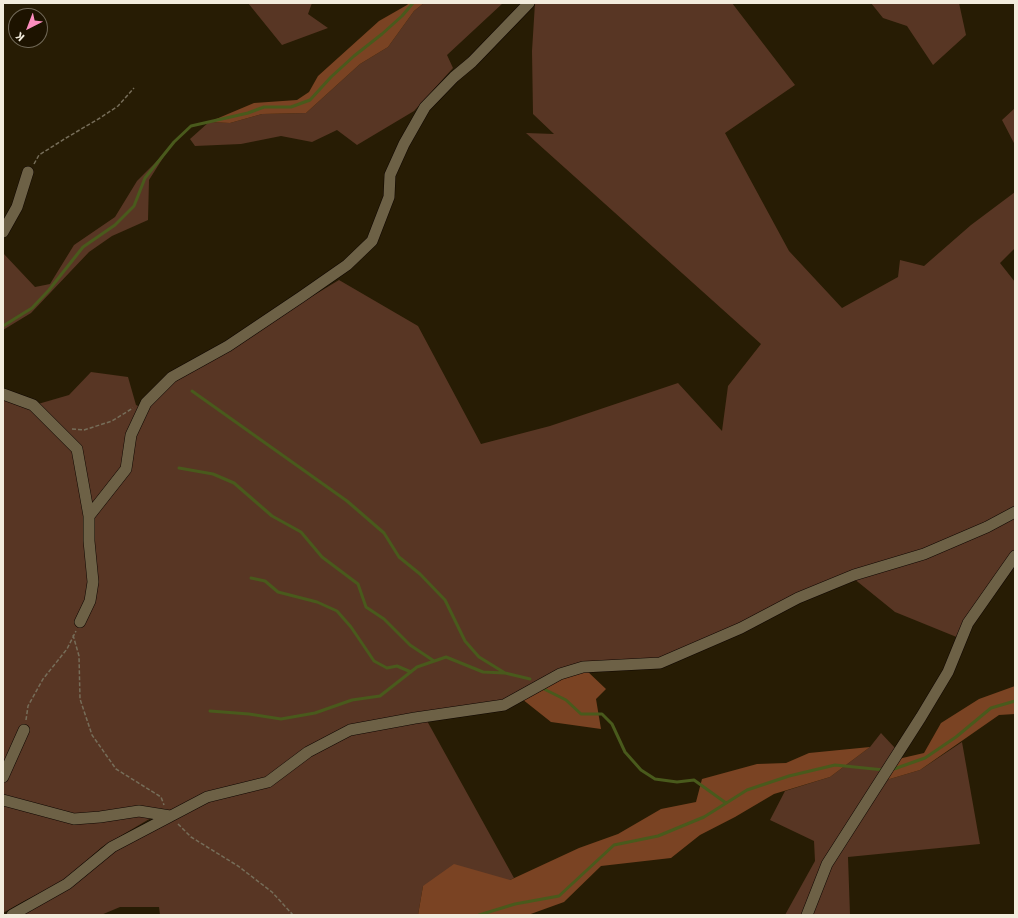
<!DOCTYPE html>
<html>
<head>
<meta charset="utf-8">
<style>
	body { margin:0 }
	#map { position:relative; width:1018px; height:918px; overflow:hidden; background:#271c04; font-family:"Fira Sans",sans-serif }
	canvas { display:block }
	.frame { position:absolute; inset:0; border:4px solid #f2ecdd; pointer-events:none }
	.north { position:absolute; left:8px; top:8px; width:40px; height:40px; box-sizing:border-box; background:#1d1300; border:1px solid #726a58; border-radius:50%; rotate:222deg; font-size:11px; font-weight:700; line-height:16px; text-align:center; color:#f2ecdd }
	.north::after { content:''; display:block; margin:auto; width:14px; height:18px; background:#fd8ebf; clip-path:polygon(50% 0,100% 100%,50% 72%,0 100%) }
</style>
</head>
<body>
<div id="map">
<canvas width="1018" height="918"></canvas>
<div class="frame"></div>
<div class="north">K</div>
</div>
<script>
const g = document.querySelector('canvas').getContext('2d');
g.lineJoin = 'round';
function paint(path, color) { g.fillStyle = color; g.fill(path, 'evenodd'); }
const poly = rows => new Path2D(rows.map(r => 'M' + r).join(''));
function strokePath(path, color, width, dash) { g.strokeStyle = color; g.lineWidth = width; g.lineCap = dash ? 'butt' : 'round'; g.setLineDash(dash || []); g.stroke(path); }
paint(poly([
	[248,3,312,3,308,14,328,28,282,45],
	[424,3,503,3,447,55,453,68,414,111,357,145,337,130,312,142,281,136,241,144,195,146,190,139,209,122,230,123,262,114,306,113,360,64,388,47,414,11],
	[535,3,732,3,795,85,725,133,789,251,842,308,898,277,900,260,924,266,971,225,1015,192,1015,248,1000,263,1015,282,1015,506,984,523,660,659,581,662,557,671,503,701,349,725,266,778,173,811,139,807,74,815,3,796,4,782,3,397,31,408,74,450,86,517,93,602,92,518,130,470,134,438,150,406,174,380,339,280,418,326,481,444,550,426,678,383,722,431,728,386,761,344,526,133,554,134,533,114,532,51],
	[871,3,959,3,966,35,933,65,907,26,883,18],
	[1015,108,1015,145,1002,120],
	[168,150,149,180,148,220,112,236,89,252,31,313,3,330,3,253,35,287,50,284,74,245,115,217,137,181],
	[91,372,128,377,136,405,140,407,122,469,91,510,80,446,38,404,69,395],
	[1015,515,1015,551,959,638,895,612,853,578],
	[426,719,514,878,510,880,423,886,418,915,160,915,159,907,120,907,101,915,17,915,113,850,208,800,271,784,311,754,351,733],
	[881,733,895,748,823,860,802,915,785,915,815,861,814,841,770,820,785,791,830,777,870,747],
	[962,742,980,844,848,857,850,915,810,915,830,864,883,781,920,770],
	[3,803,73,824,139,815,151,818,102,847,62,882,24,901,3,913]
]), '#583624');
paint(poly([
	[409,3,424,3,414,11,388,47,360,64,306,113,262,114,230,123,209,122,254,103,297,100,309,92,318,76,379,21,407,5],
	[586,670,606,689,596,699,601,729,551,722,522,699,561,679],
	[1015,686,1015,714,999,715,920,770,883,781,898,759,924,753,941,723,979,699],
	[870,747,830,777,774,794,735,817,700,835,671,858,601,866,564,902,528,915,418,915,423,886,454,864,510,880,579,848,618,834,661,809,696,802,702,779,757,764,786,763,809,753]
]), '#7a4323');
strokePath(poly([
	[3,326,32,308,49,290,83,247,115,225,134,206,145,178,174,142,191,126,248,113,264,107,291,107,310,100,331,77,354,56,382,34,402,16,413,3],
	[192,391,347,501,384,533,399,557,420,574,445,600,465,641,479,657,505,673,530,679],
	[179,468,213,474,234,483,272,516,301,532,322,557,358,584,366,607,384,619,410,645,434,661],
	[251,578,265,581,278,592,317,602,337,611,351,627,374,661,387,668,397,666,411,672],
	[542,688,566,700,581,714,602,714,612,724,625,752,641,770,655,779,677,782,694,780,726,803],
	[210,711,249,714,281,719,315,713,352,700,380,696,417,667,446,657,483,672,504,673],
	[891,770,925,758,956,737,991,708,1015,701],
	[479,915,515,904,559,896,614,845,658,836,704,817,747,790,789,776,835,765,884,770]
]), '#495a1c', 3);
const street = poly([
	[3,232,17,207,28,172],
	[3,394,33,405,77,449,89,516,89,541,93,582,90,601,80,622],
	[89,516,126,469,131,435,146,403,172,377,228,346,301,297,347,265,372,241,389,197,390,175,404,144,425,107,454,77,472,62,529,3],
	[3,777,24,730],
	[3,800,74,819,100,817,139,811,170,816],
	[12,915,67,884,112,847,207,797,268,782,308,752,350,730,415,718,504,705,560,674,583,667,660,663,741,628,798,598,854,575,924,554,987,527,1015,512],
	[807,915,827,864,921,717,948,672,968,623,1015,556]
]);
strokePath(street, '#0f0600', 12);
strokePath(poly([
	[34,164,39,155,66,138,100,118,118,106,134,88],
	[72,429,84,430,112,421,133,408],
	[73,635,79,656,80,699,92,735,116,769,161,797,164,805],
	[26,720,28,706,43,679,67,649,76,631],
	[178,824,191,837,238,866,272,892,293,915]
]), '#766d59', 1.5, [4, 2]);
strokePath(street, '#6d6146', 11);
</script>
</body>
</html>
